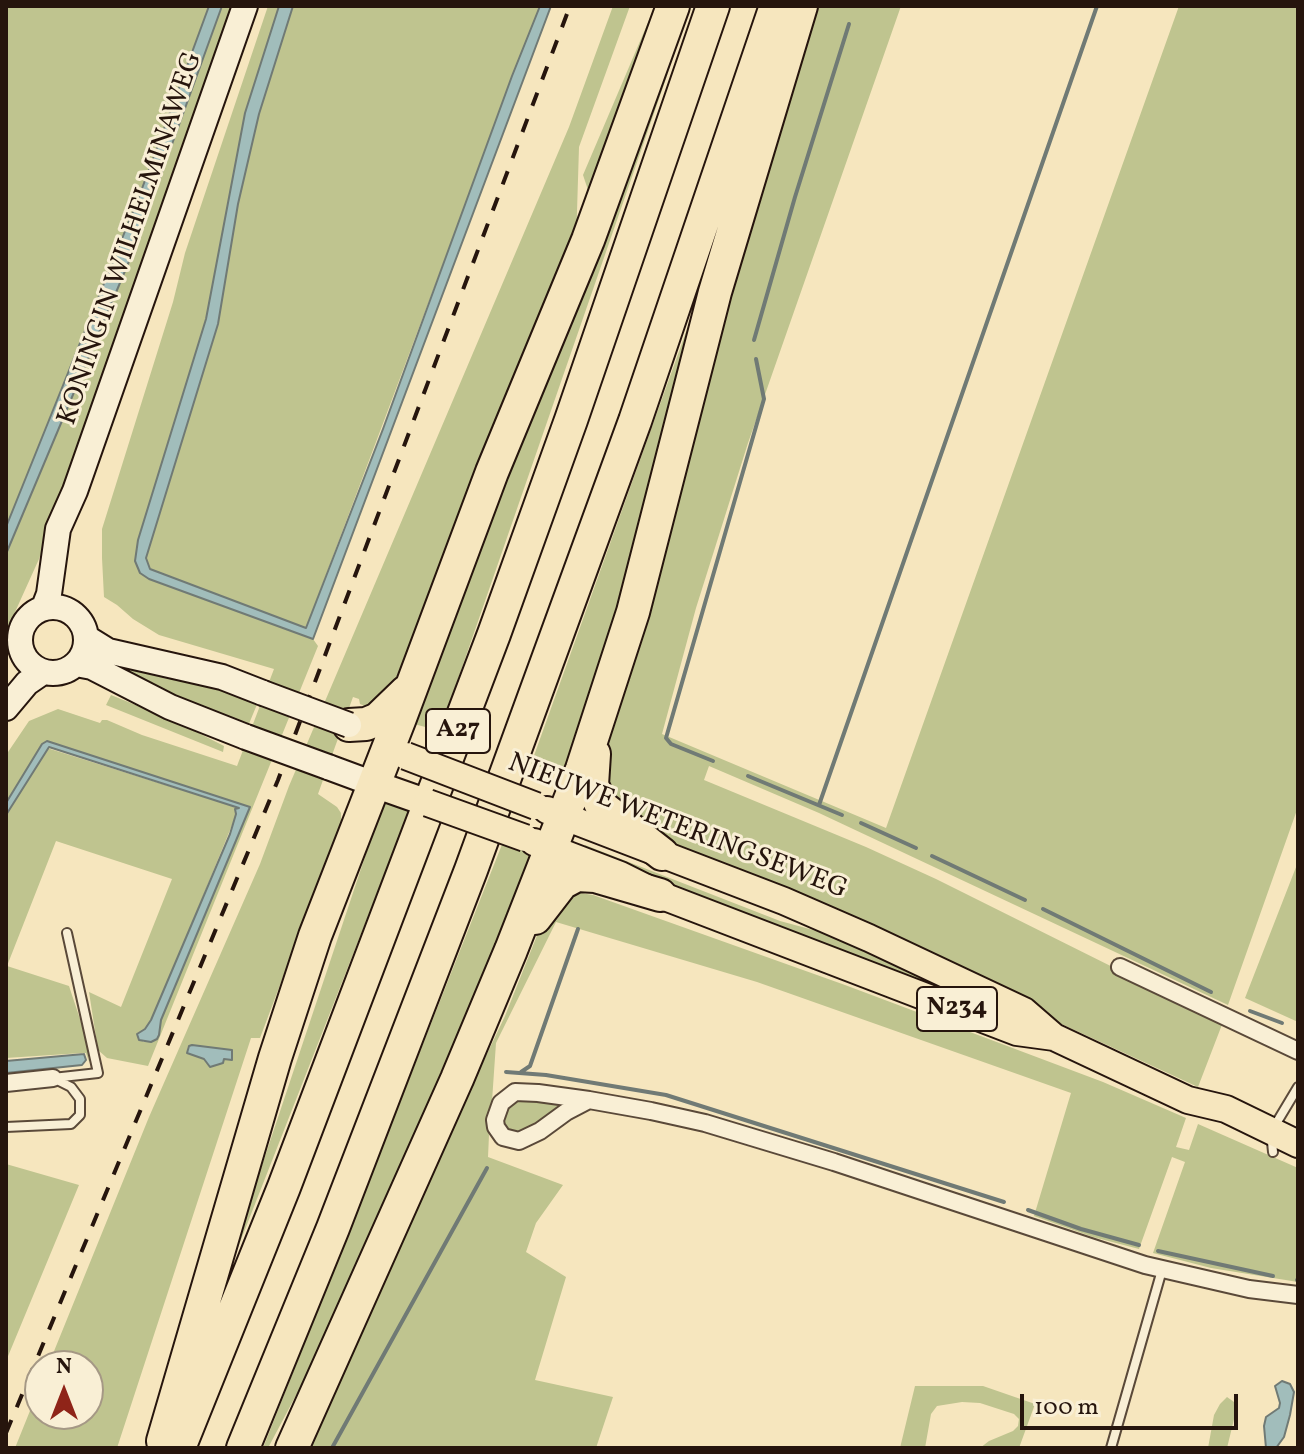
<!DOCTYPE html>
<html>
<head>
<meta charset="utf-8">
<style>
	body { margin:0 }
	#map { position:relative; width:1304px; height:1454px; overflow:hidden; background:#f6e6be; font-family:Vollkorn,serif }
	canvas { display:block }
	.frame { position:absolute; inset:0; border:8px solid #26150d; pointer-events:none }
	.north { position:absolute; left:24px; top:1350px; width:80px; height:80px; box-sizing:border-box; background:#f9efd5; border:2px solid #a59885; border-radius:50%; rotate:0deg; font-size:22px; font-weight:700; line-height:32px; text-align:center; color:#26150d }
	.north::after { content:''; display:block; margin:auto; width:28px; height:36px; background:#8f2418; clip-path:polygon(50% 0,100% 100%,50% 72%,0 100%) }
	.scale { position:absolute; left:1020px; top:1394px; width:218px; height:36px; box-sizing:border-box; border:4px solid #26150d; border-top:0; padding-left:10px; font-size:24px; line-height:28px; white-space:nowrap; color:#26150d; -webkit-text-stroke:6px #f9efd5; paint-order:stroke }
</style>
</head>
<body>
<div id="map">
<canvas width="1304" height="1454"></canvas>
<div class="frame"></div>
<div class="north">N</div>
<div class="scale">100 m</div>
</div>
<script>
const g = document.querySelector('canvas').getContext('2d');
g.lineJoin = 'round';
function paint(path, color) { g.fillStyle = color; g.fill(path, 'evenodd'); }
const poly = rows => new Path2D(rows.map(r => 'M' + r).join(''));
function strokePath(path, color, width, dash) { g.strokeStyle = color; g.lineWidth = width; g.lineCap = dash ? 'butt' : 'round'; g.setLineDash(dash || []); g.stroke(path); }
function label(font, color, halo, rows, align = 'center') {
  g.font = font + ' Vollkorn,serif'; g.lineWidth = 6; g.setLineDash([]); g.textBaseline = 'middle'; g.strokeStyle = halo; g.fillStyle = color; for (const [text, x, y, turn = 0] of rows) {
    g.save(); g.translate(x, y); g.rotate((+turn || 0) * Math.PI / 180); g.textAlign = isNaN(turn) ? turn : align; if (halo) g.strokeText(text, 0, 0); g.fillText(text, 0, 0); g.restore();
  }
}
paint(poly([
	[6,6,209,6,140,194,6,527],
	[222,6,234,6,62,496,39,559,6,632,6,554,133,252],
	[268,6,279,6,245,113,206,319,138,540,149,579,313,639,318,646,148,1066,107,1058,98,1050,89,992,121,1007,172,879,56,841,7,966,69,986,86,1037,89,1062,86,1053,82,1053,6,1058,6,815,47,748,239,808,163,994,148,1027,142,1031,143,1042,157,1039,159,1035,161,1020,250,807,47,741,42,744,6,803,6,755,29,721,58,709,100,723,102,720,107,720,142,735,237,766,274,669,159,635,133,619,117,605,104,597,102,558,102,529,173,302,185,253],
	[293,6,540,6,306,628,149,569,146,558,218,324,238,204,259,114],
	[613,6,630,6,579,147,576,244,389,695,374,710,360,704,359,699,353,697,318,794,337,807,341,813,341,823,260,1038,251,1038,117,1448,15,1448,40,1386,40,1414,88,1414,88,1366,48,1366,149,1117,260,864,289,786,569,127],
	[193,1045,232,1050,232,1059,223,1059,223,1063,210,1067,204,1059,187,1053,188,1046],
	[655,6,663,6,590,196,583,175],
	[813,6,901,6,748,443,696,608,662,734,886,828,1179,6,1298,6,1298,807,1228,1005,819,813,709,766,704,780,866,847,936,879,1223,1022,1198,1087,682,849,619,811,599,760,748,215],
	[669,70,440,731,403,721,519,424],
	[715,251,574,778,531,764],
	[122,660,198,678,258,702,246,731,116,674],
	[111,695,173,720,224,746,223,752,106,705],
	[387,800,410,809,215,1306,383,803],
	[503,842,537,855,346,1301,268,1448,263,1448],
	[585,845,780,921,854,941,1023,1025,581,855],
	[1298,862,1298,1022,1245,998],
	[574,892,593,895,845,985,1103,1082,1186,1118,1176,1147,1189,1150,1198,1124,1298,1168,1298,1282,1211,1268,1153,1253,1185,1162,1172,1157,1139,1249,1093,1237,1034,1216,1071,1093,757,982,556,922,496,1043,492,1101,486,1119,489,1135,488,1157,563,1185,536,1223,526,1252,566,1277,535,1380,613,1397,596,1448,308,1448,379,1281,505,1016,538,933],
	[521,1095,565,1103,528,1130,511,1132,505,1127,503,1117,508,1106],
	[6,1164,79,1185,6,1361],
	[915,1386,983,1386,1035,1404,1019,1448,980,1448,989,1441,1013,1431,1018,1426,1019,1419,1014,1414,980,1403,962,1402,937,1406,931,1414,925,1448,900,1448],
	[1227,1397,1234,1402,1236,1411,1227,1448,1208,1448,1214,1415,1220,1404]
]), '#bfc48f');
const water = poly([
	[209,6,222,6,133,252,6,554,6,527,140,194,209,6],
	[279,6,293,6,259,114,238,204,218,324,146,558,150,569,306,628,383,429,512,76,540,6,551,6,313,639,149,579,140,573,135,561,138,540,206,319,245,113,279,6],
	[47,741,250,807,161,1020,159,1035,157,1039,151,1042,139,1040,137,1034,145,1029,151,1020,230,834,236,814,235,809,239,808,49,747,6,815,6,803,42,744,47,741],
	[192,1045,232,1050,232,1060,224,1059,223,1063,210,1067,204,1059,187,1053,189,1046,192,1045],
	[84,1054,86,1060,82,1065,6,1073,6,1061,84,1054],
	[1282,1381,1290,1384,1294,1392,1290,1415,1284,1437,1276,1448,1266,1448,1264,1426,1266,1417,1279,1408,1280,1403,1275,1386,1282,1381]
]);
paint(water, '#a1bdbb');
strokePath(water, '#707a75', 2);
strokePath(poly([
	[754,340,795,197,849,24],
	[713,761,671,744,666,738,764,399,756,359],
	[748,776,842,815],
	[819,805,1097,6],
	[861,823,916,848],
	[932,856,1025,900],
	[1043,909,1211,992],
	[1250,1011,1282,1023],
	[506,1072,546,1075,666,1095,1004,1202],
	[521,1072,530,1066,578,929],
	[1028,1210,1081,1229,1139,1245],
	[1158,1251,1273,1276],
	[1297,1280,1298,1280],
	[332,1448,487,1168]
]), '#707a75', 4);
const lane = poly([
	[53,1078,98,1073,67,933],
	[6,1127,71,1124,80,1115,80,1099,71,1087,53,1078],
	[1273,1152,1271,1132,1298,1087],
	[1111,1448,1162,1270]
]);
const street = poly([
	[1120,967,1298,1051],
	[6,1083,53,1078],
	[589,1100,566,1112,540,1131,519,1141,503,1137,496,1127,495,1120,501,1103,515,1092,538,1093,589,1100,651,1111,705,1123,834,1162,1145,1265,1249,1289,1298,1295]
]);
const secondary = poly([
	'20 640a33 33 0 1 1 66 0a33 33 0 1 1-66 0Z',
	[44,607,49,594,58,529,75,491,245,6],
	[87,638,108,651,222,677,263,693],
	[76,664,92,667,170,707,246,737],
	[6,708,27,683,43,672],
	[328,767,374,784]
]);
const primary = poly([
	[374,784,428,803],
	[547,810,784,901,869,938,1024,1011,1054,1037,1188,1100,1226,1109,1298,1144],
	[534,842,620,875,660,895,1017,1032,1054,1037]
]);
const highway = poly([
	[349,725,366,724,378,719,406,692],
	[594,754,592,785,602,807,662,854],
	[535,918,562,883,577,875,595,876,660,895],
	[163,1441,275,1058,315,936,400,718,492,472,588,240,673,6],
	[179,1448,284,1187,494,634,571,420,713,6],
	[243,1448,333,1228,471,870,635,421,776,6],
	[292,1448,457,1079,511,950,582,769,633,612,715,292,801,6]
]);
strokePath(lane, '#5a4939', 12);
strokePath(street, '#5a4939', 20);
strokePath(secondary, '#26150d', 28);
strokePath(primary, '#26150d', 30);
strokePath(highway, '#26150d', 36);
strokePath(lane, '#f9efd5', 8);
strokePath(street, '#f9efd5', 16);
strokePath(secondary, '#f9efd5', 24);
strokePath(primary, '#f6e6be', 26);
strokePath(highway, '#f6e6be', 32);
strokePath(poly([
	[6,1433,278,780,570,6]
]), '#26150d', 4, [14, 14]);
const secondaryBridge = poly([
	[263,693,349,725],
	[246,737,328,767]
]);
const primaryBridge = poly([
	[406,756,536,806],
	[428,803,525,838]
]);
strokePath(secondaryBridge, '#26150d', 28, []);
strokePath(primaryBridge, '#26150d', 30, []);
strokePath(secondaryBridge, '#f9efd5', 24);
strokePath(primaryBridge, '#f6e6be', 26);
for (const [x, y, w] of [
	[458,731,64],
	[957,1009,80]
]) { const box = new Path2D(); box.roundRect(x - w / 2, y - 22, w, 44, 6); g.fillStyle = '#f9efd5'; g.fill(box); strokePath(box, '#26150d', 2); }
label('bold 26px', '#26150d', null, [
	["A27",458,731],
	["N234",957,1009]
]);
label('28px', '#26150d', '#f9efd5', [
	["KONINGIN WILHELMINAWEG",132,239,-71],
	["NIEUWE WETERINGSEWEG",677,828,21]
]);
</script>
</body>
</html>
